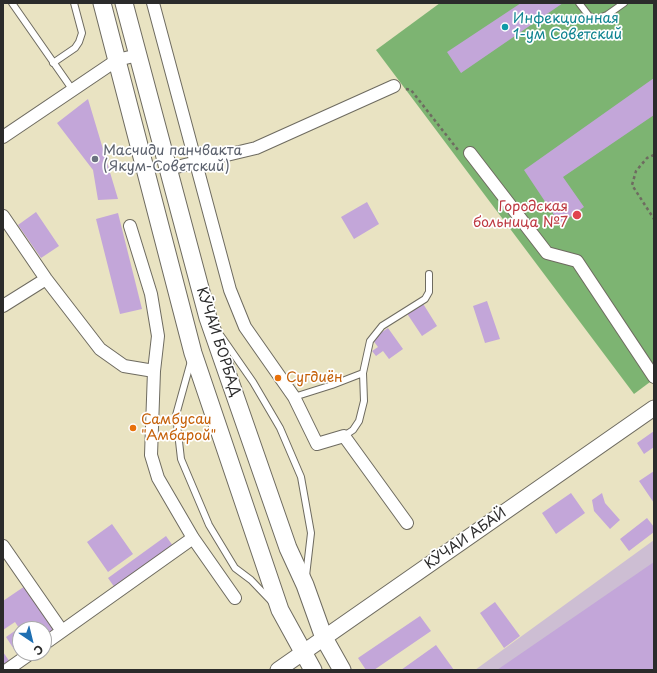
<!DOCTYPE html>
<html>
<head>
<meta charset="utf-8">
<style>
	body { margin:0 }
	#map { position:relative; width:657px; height:673px; overflow:hidden; background:#e9e3c2; font-family:"Playpen Sans",sans-serif }
	canvas { display:block }
	.frame { position:absolute; inset:0; border:4px solid #2b2b2b; pointer-events:none }
	.north { position:absolute; left:12px; top:621px; width:40px; height:40px; box-sizing:border-box; background:#fff; border:1px solid #aaa; border-radius:50%; rotate:145deg; font-size:11px; font-weight:700; line-height:16px; text-align:center; color:#2b2b2b }
	.north::after { content:''; display:block; margin:auto; width:14px; height:18px; background:#1f6fb2; clip-path:polygon(50% 0,100% 100%,50% 72%,0 100%) }
</style>
</head>
<body>
<div id="map">
<canvas width="657" height="673"></canvas>
<div class="frame"></div>
<div class="north">С</div>
</div>
<script>
const g = document.querySelector('canvas').getContext('2d');
g.lineJoin = 'round';
function paint(path, color) { g.fillStyle = color; g.fill(path, 'evenodd'); }
const poly = rows => new Path2D(rows.map(r => 'M' + r).join(''));
function strokePath(path, color, width, dash) { g.strokeStyle = color; g.lineWidth = width; g.lineCap = dash ? 'butt' : 'round'; g.setLineDash(dash || []); g.stroke(path); }
function label(font, color, halo, rows, align = 'center') {
  g.font = font + ' "Playpen Sans",sans-serif'; g.lineWidth = 3.5; g.setLineDash([]); g.textBaseline = 'middle'; g.strokeStyle = halo; g.fillStyle = color; for (const [text, x, y, turn = 0] of rows) {
    g.save(); g.translate(x, y); g.rotate((+turn || 0) * Math.PI / 180); g.textAlign = isNaN(turn) ? turn : align; if (halo) g.strokeText(text, 0, 0); g.fillText(text, 0, 0); g.restore();
  }
}
paint(poly([
	[654,540,654,670,475,670]
]), '#cdbed3');
paint(poly([
	[440,3,654,3,654,379,634,394,376,50]
]), '#7db472');
paint(poly([
	[521,3,563,3,461,73,447,52],
	[654,78,654,115,563,177,584,207,560,224,524,170],
	[88,99,118,199,98,200,93,170,57,123],
	[367,202,379,224,354,239,341,217],
	[36,212,59,246,41,258,18,225],
	[118,213,142,309,120,314,96,219],
	[487,301,500,339,485,343,473,306],
	[422,302,437,326,422,336,406,312],
	[388,328,403,349,389,359,383,351,376,356,372,351,378,347,372,339],
	[654,431,654,447,644,454,637,443],
	[654,471,654,503,639,481],
	[571,493,585,513,556,534,542,513],
	[602,493,605,503,620,520,610,529,594,511,592,500],
	[647,518,654,527,654,532,629,551,620,539],
	[112,524,133,554,108,572,87,542],
	[166,536,173,546,115,588,108,578],
	[654,562,654,670,497,670],
	[25,586,56,632,44,640,44,629,20,629,20,653,25,653,19,657,6,637,19,628,15,622,3,630,3,601],
	[495,602,520,636,504,648,480,613],
	[420,616,431,631,374,670,366,670,358,658],
	[436,645,454,670,401,670],
	[3,652,10,662,3,667]
]), '#c3a6d9');
const service = poly([
	[12,3,72,89],
	[579,3,589,16,596,19,607,15,624,3],
	[53,63,75,48,79,42,82,33,74,3],
	[221,336,253,382,280,428,301,477,311,533,306,576],
	[191,361,176,415,181,459,209,525,235,568,251,580,272,602],
	[294,397,332,385,363,373,370,341,382,326,425,299,429,292,429,274],
	[344,436,353,430,359,421,364,401,363,373]
]);
const minor = poly([
	[153,3,230,290,245,327,294,397,317,444,344,436,407,523],
	[3,137,117,60,138,55],
	[470,153,547,253,577,261,654,377],
	[168,169,256,148,394,86],
	[3,216,46,279,100,349,124,366,154,371],
	[130,226,151,294,158,336,154,371,151,455,158,478,193,538,235,598],
	[3,306,46,279],
	[3,546,62,631],
	[44,644,193,538],
	[7,670,31,653]
]);
const tertiary = poly([
	[278,670,654,408]
]);
const secondary = poly([
	[102,3,193,353,280,610,313,670],
	[124,3,208,318,288,548,305,585,324,638,342,670]
]);
strokePath(service, '#6e6b60', 8);
strokePath(minor, '#6e6b60', 14);
strokePath(tertiary, '#6e6b60', 17);
strokePath(secondary, '#6e6b60', 19);
strokePath(poly([
	[406,89,411,90,458,150],
	[654,155,647,158,636,171,632,185,654,219]
]), '#6e6b60', 2.5, [3, 3]);
strokePath(service, '#fff', 6);
strokePath(minor, '#fff', 12);
strokePath(tertiary, '#fff', 15);
strokePath(secondary, '#fff', 17);
for (const [x, y, r, color] of [
	[505,27,4,"#0f9aa8"],
	[95,159,4,"#6b7280"],
	[577,215,5,"#e0444e"],
	[278,378,4,"#e8710a"],
	[133,428,4,"#e8710a"]
]) { const dot = new Path2D(); dot.arc(x, y, r, 0, 2 * Math.PI); g.fillStyle = color; g.fill(dot); strokePath(dot, '#fff', 1.5); }
label('14px', '#0d838f', '#fff', [
	["Инфекционная",513,19],
	["1-ум Советский",513,35]
], 'left');
label('14px', '#5b616d', '#fff', [
	["Масчиди панчвакта",103,151],
	["(Якум-Советский)",103,167]
], 'left');
label('14px', '#be3a42', '#fff', [
	["Городская",568,207],
	["больница №7",568,223]
], 'right');
label('14px', '#2b2b2b', '#fff', [
	["КӮЧАИ БОРБАД",218,342,72],
	["КӮЧАИ АБАӢ",466,539,-35]
]);
label('14px', '#c56008', '#fff', [
	["Сугдиён",286,378],
	["Самбусаи",141,420],
	["\"Амбарой\"",141,436]
], 'left');
</script>
</body>
</html>
